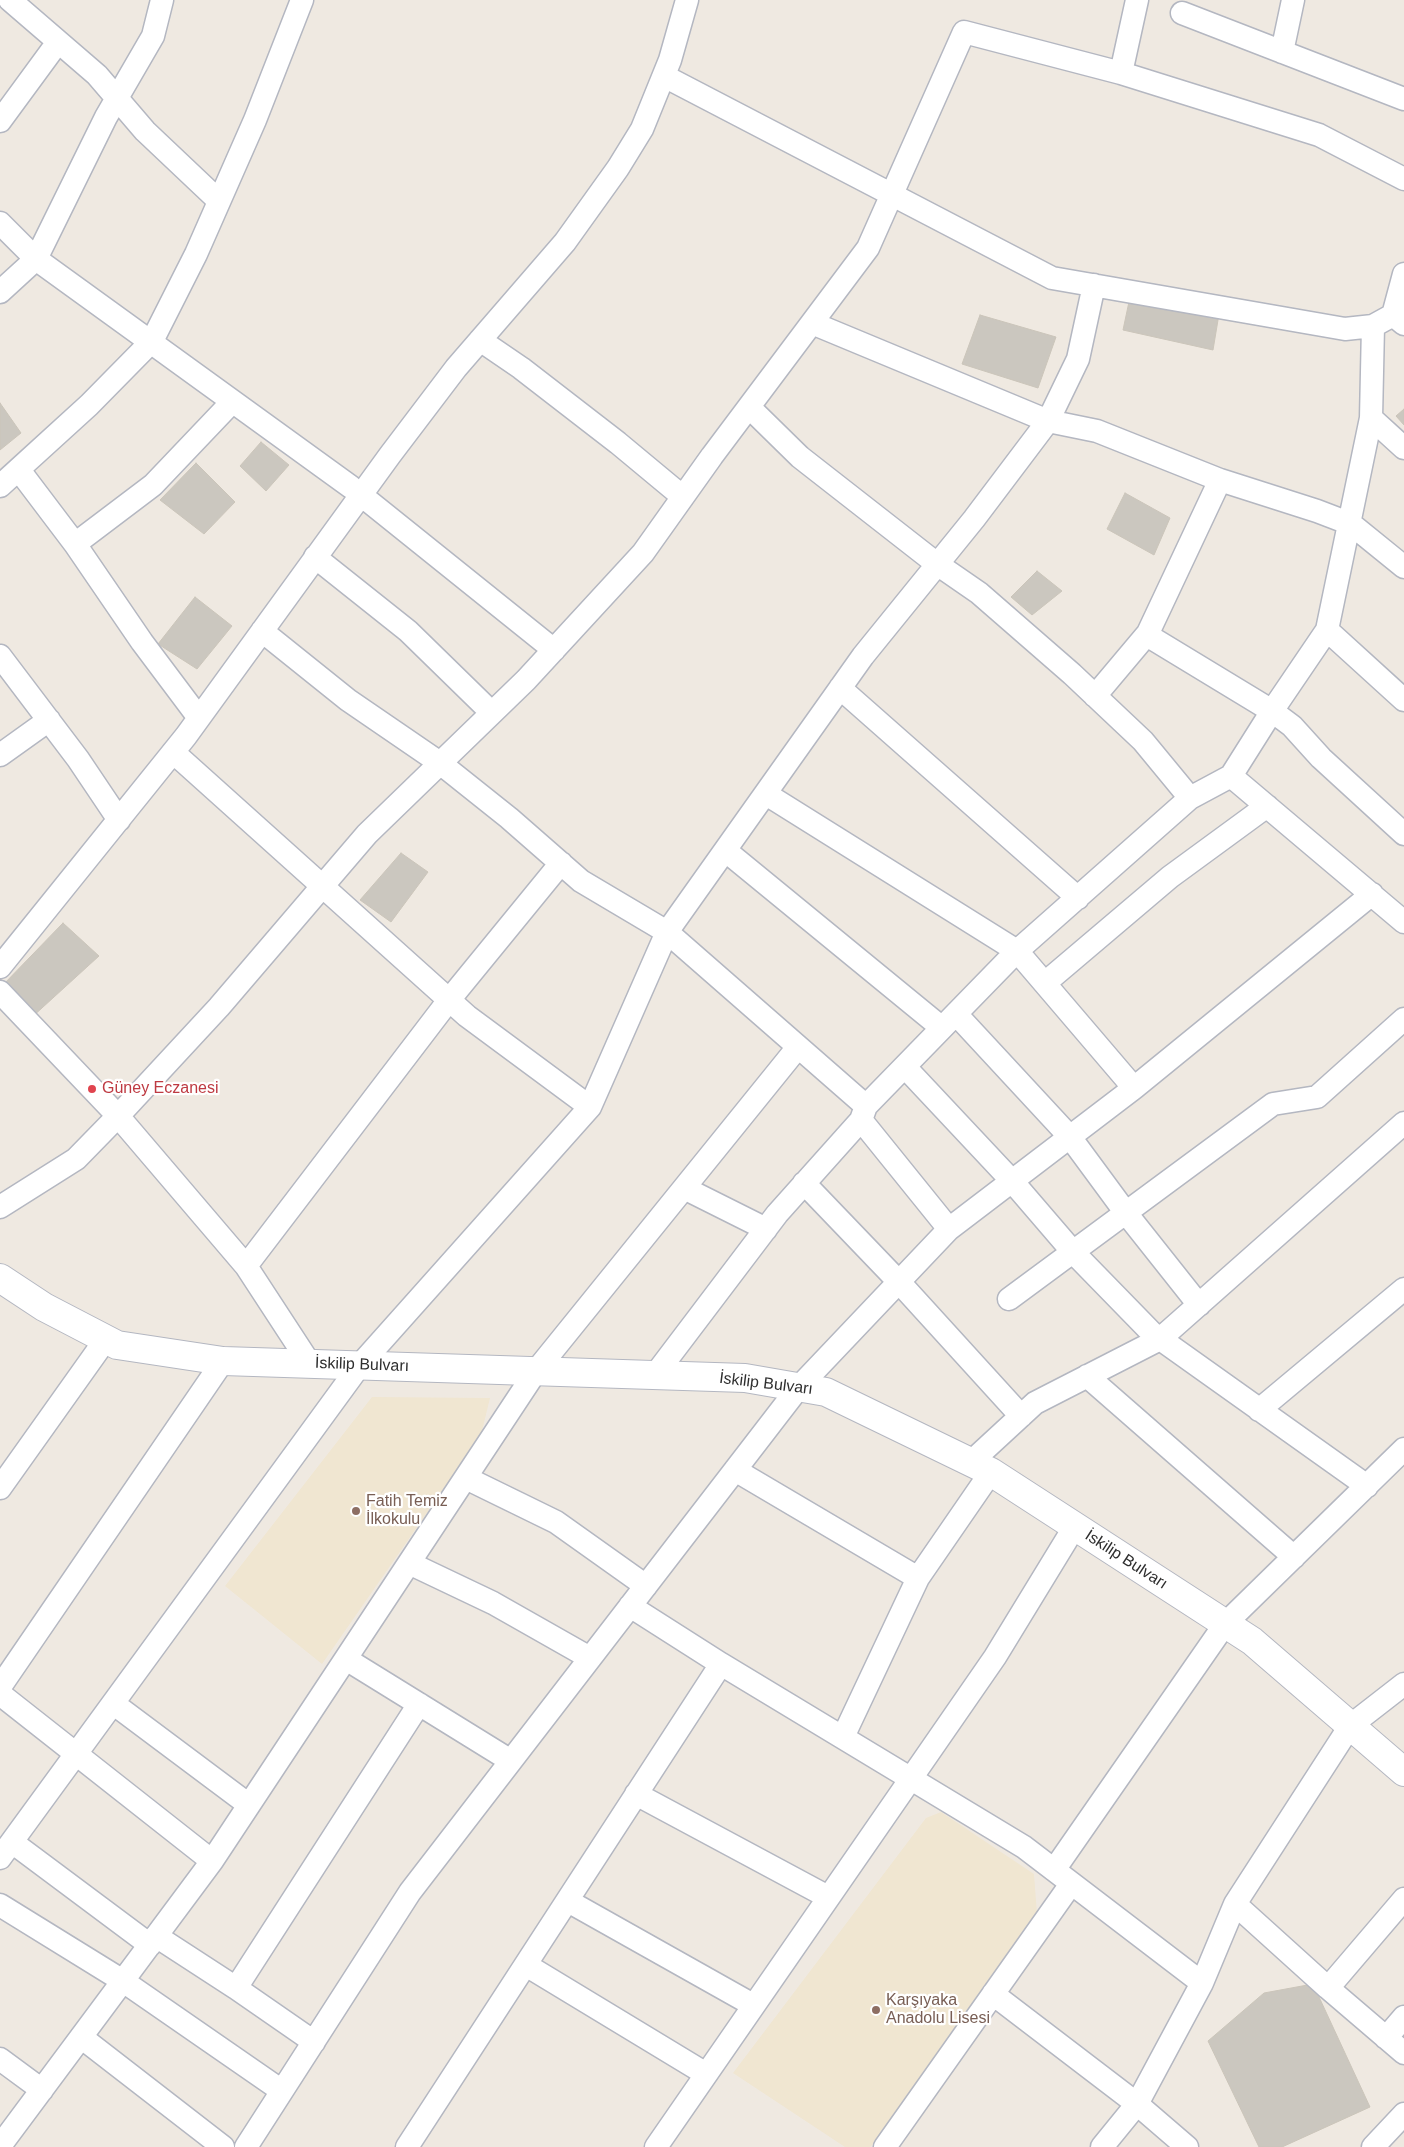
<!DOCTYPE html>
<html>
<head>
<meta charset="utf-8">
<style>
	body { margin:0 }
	canvas { display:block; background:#efe9e1 }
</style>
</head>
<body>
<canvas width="1404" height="2147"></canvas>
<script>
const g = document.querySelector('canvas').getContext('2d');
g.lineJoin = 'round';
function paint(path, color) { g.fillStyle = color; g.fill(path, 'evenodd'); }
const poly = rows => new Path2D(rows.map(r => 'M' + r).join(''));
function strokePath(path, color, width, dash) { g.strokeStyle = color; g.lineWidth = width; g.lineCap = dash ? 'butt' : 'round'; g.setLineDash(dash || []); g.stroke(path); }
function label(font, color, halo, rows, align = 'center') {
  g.font = font + ' Helvetica,sans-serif'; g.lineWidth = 4.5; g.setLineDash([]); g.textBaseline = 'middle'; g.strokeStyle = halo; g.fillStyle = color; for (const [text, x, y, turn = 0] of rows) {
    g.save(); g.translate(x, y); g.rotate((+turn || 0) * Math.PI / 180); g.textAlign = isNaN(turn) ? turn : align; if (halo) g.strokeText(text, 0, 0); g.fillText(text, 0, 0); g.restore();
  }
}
paint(poly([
	[372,1397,490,1398,481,1435,322,1664,225,1586],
	[941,1812,1034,1874,1037,1914,1016,1947,872,2145,870,2147,845,2147,733,2073,926,1818]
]), '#f0e6d1');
const building = poly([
	[1130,297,1219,314,1213,350,1123,330,1130,297],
	[980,315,1056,337,1038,388,962,364,980,315],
	[0,403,21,433,0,450,0,403],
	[1404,409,1404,425,1396,416,1404,409],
	[261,442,289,465,266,491,240,466,261,442],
	[196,463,235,502,204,534,160,500,196,463],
	[1125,493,1170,518,1154,555,1107,529,1125,493],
	[1037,571,1062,591,1032,615,1011,597,1037,571],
	[195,597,232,626,197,669,158,644,195,597],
	[401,853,428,872,391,922,360,900,401,853],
	[63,923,99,956,31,1018,1,987,63,923],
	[1313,1984,1370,2107,1282,2147,1259,2147,1208,2041,1264,1993,1313,1984]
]);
paint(building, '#cbc7bf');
strokePath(building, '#cbc5ba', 1);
const minor = poly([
	[10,0,97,75,145,131,219,201],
	[1182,13,1404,99],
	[1282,52,1293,0],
	[1121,73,1137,0],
	[664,76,1052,278,1345,329,1373,326,1393,315,1404,324],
	[0,121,58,42],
	[0,223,36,259,351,487,554,650],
	[0,292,36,259,106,117,153,36,162,0],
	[1393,315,1404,274],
	[812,323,1048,421,1097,431,1220,480,1317,511,1351,524,1404,567],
	[480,340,521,368,618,443,683,497],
	[749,407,800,457,937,564,979,593,1072,674,1143,741,1190,798,1231,776,1404,922],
	[1371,418,1404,448],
	[19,470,75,544,142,642,199,718],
	[0,486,89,405,152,341,196,254,255,120,302,0],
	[75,544,153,485,232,402],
	[315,557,408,631,492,713],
	[1327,630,1404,700],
	[262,631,348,700,440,763,509,818,581,881,667,932,866,1106,1017,951,1134,1088,1372,894],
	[1148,633,1155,640,1272,711,1292,726,1321,758,1404,834],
	[0,656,78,759,119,820],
	[840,688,1078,898],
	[1095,696,1148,633,1220,480],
	[173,752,467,1016,590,1107,667,932,863,656,974,519,1048,421,1078,359,1094,285],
	[0,755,49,720],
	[1231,776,1272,711,1327,630,1371,418,1373,326],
	[766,794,1017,951,1190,798],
	[726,851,942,1028],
	[0,967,186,736,390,455,456,368,565,242,618,168,642,129,670,60,687,0],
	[1045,983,1170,877,1267,806],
	[0,992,118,1116,246,1266,310,1364],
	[956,1014,1070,1137,1126,1213,1199,1305],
	[905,1067,1012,1181,1073,1252,1152,1333,1367,1486],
	[861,1120,949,1229],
	[804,1183,899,1282,1021,1416],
	[684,1188,766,1229],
	[0,1207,76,1159,118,1116,219,1007,367,834,526,680,643,553,712,456,868,248,964,32,1121,73,1319,135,1404,179],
	[246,1266,449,1000,561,863],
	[1009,1299,1273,1104,1317,1097,1404,1019],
	[655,1375,777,1214,861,1120,866,1106],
	[1087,1376,1294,1557],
	[1259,1410,1404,1289],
	[971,1462,1035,1403,1160,1339,1404,1123],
	[735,1470,918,1578],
	[466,1478,556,1522,646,1586],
	[0,1488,106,1339],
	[409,1563,493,1603,590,1658],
	[630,1606,721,1664,1024,1847,1202,1983,1137,2104,1102,2147],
	[346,1659,511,1761],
	[0,1687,223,1361],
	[0,1694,212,1861],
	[114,1704,249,1805],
	[843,1737,918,1578,991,1472],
	[636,1794,828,1897],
	[12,1842,150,1945],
	[0,1858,360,1365,590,1107],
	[1054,1870,1225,1624,1404,1449],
	[568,1901,753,2005],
	[1235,1904,1350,1726,1404,1684],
	[0,1905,123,1981,282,2091],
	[156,1936,236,1988,314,2042],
	[526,1965,706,2074],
	[1202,1983,1235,1904,1328,1988,1404,2053],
	[236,1988,419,1704],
	[1328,1988,1404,1899],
	[993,1994,1137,2104,1187,2147],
	[81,2037,223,2147],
	[1386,2038,1404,2017],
	[0,2059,42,2090],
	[0,2146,212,1861,536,1371,798,1047],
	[246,2147,410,1892,799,1387,949,1229,1134,1088],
	[407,2147,721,1664],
	[656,2147,995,1657,1075,1526],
	[885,2147,1071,1884],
	[1373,2147,1404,2114]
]);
const secondary = poly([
	[0,1278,44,1307,117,1345,223,1361,745,1378,826,1392,991,1472,1252,1641,1404,1772]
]);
strokePath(minor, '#b4b7c1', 25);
strokePath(secondary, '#b4b7c1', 30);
strokePath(minor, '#fff', 22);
strokePath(secondary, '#fff', 28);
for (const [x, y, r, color] of [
	[92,1089,5,"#e0444e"],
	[356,1511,5,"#8d6e63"],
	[876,2010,5,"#8d6e63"]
]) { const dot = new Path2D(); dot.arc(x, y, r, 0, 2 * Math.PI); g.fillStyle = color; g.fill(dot); strokePath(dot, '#fff', 2); }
label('16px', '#be3a42', '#fff', [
	["Güney Eczanesi",102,1089]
], 'left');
label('16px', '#2e2e2e', '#fff', [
	["İskilip Bulvarı",362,1365,2],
	["İskilip Bulvarı",766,1384,7],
	["İskilip Bulvarı",1126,1560,33]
]);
label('16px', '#785e54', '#fff', [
	["Fatih Temiz",366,1502],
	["İlkokulu",366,1520],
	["Karşıyaka",886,2001],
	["Anadolu Lisesi",886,2019]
], 'left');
</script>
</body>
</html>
